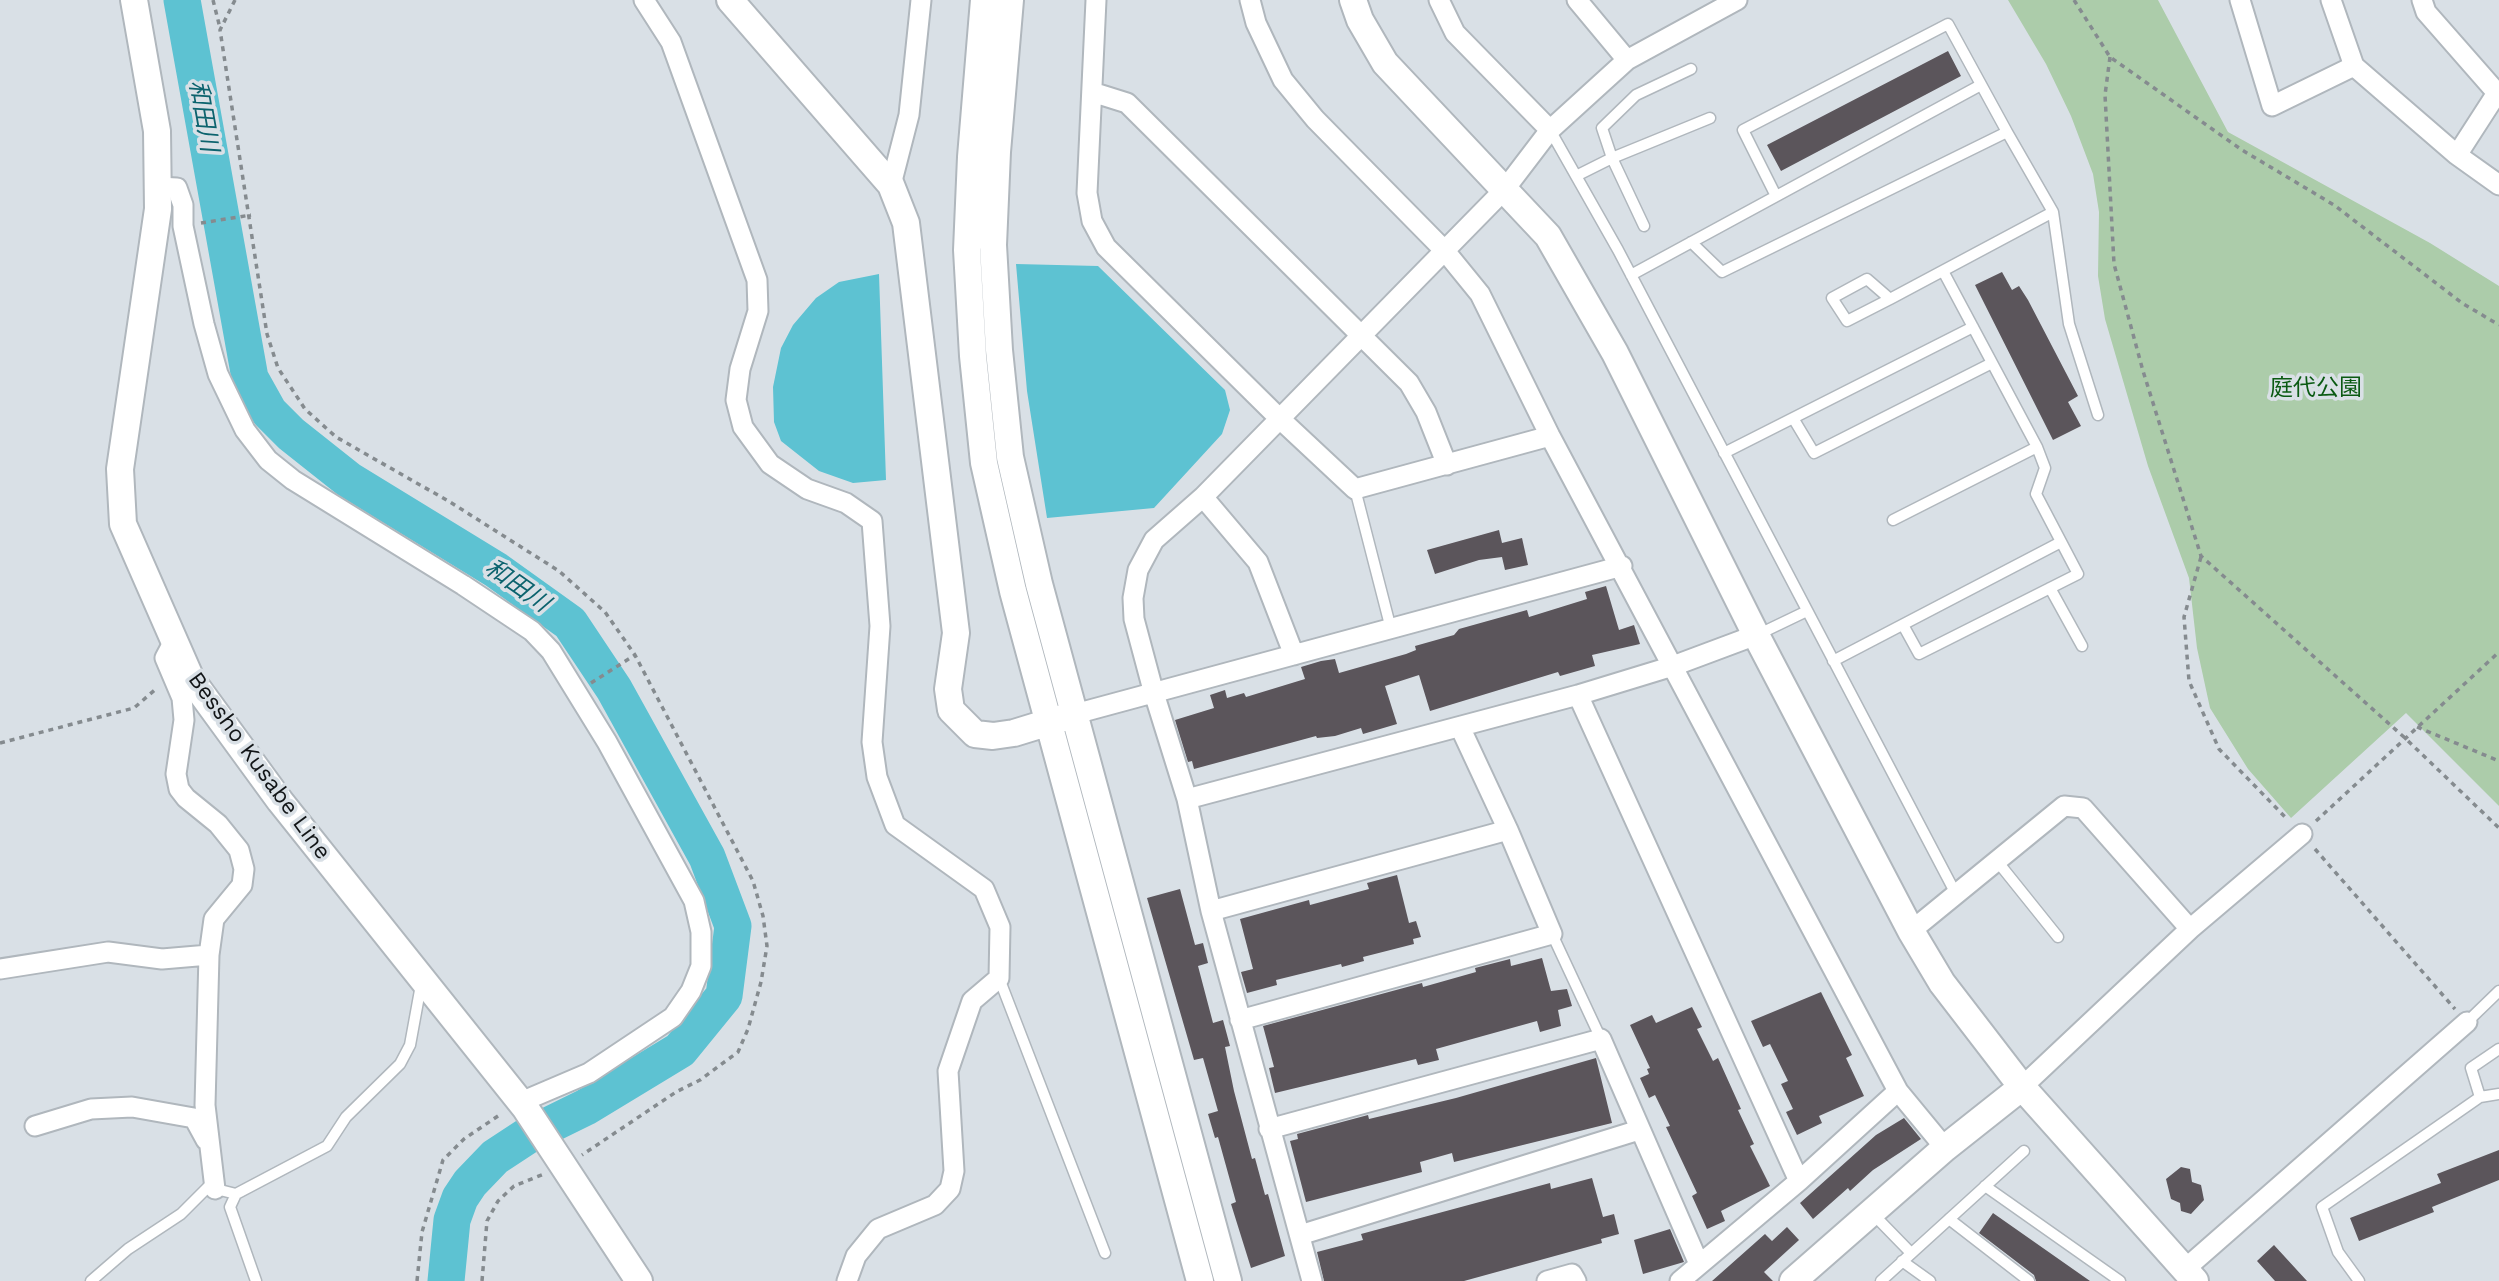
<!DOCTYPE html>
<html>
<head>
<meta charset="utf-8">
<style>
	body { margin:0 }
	canvas { display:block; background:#d9e0e6 }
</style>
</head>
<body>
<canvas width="2499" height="1281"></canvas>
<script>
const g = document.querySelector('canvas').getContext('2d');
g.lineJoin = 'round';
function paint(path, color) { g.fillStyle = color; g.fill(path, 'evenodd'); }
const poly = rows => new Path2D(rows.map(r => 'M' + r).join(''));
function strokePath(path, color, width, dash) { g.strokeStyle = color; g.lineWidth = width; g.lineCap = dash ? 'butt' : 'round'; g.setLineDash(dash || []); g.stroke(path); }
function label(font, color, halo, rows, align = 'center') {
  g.font = font + ' "Work Sans","Noto Sans JP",sans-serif'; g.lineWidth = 7; g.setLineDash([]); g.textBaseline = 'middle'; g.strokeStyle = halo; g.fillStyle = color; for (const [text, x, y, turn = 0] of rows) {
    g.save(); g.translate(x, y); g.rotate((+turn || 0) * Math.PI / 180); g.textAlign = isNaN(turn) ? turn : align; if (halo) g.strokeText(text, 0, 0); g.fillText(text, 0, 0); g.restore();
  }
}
paint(poly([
	[2008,0,2158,0,2228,132,2430,243,2499,286,2499,806,2406,713,2291,818,2248,769,2210,708,2197,648,2189,578,2148,466,2105,319,2098,276,2099,212,2093,174,2071,116,2046,64]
]), '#acccaa');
paint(poly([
	[1016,264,1098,266,1225,390,1230,410,1222,434,1154,508,1047,518,1027,391],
	[879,274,886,480,853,483,819,471,781,441,774,422,773,387,781,348,793,325,816,298,839,282]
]), '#5dc2d2');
strokePath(poly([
	[182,0,250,378,269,412,291,434,349,480,496,570,570,623,614,689,707,857,733,926,724,996,680,1050,586,1107,527,1136,495,1157,470,1183,460,1198,452,1220,446,1281]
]), '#5dc2d2', 37);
paint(poly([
	[1948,51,1961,76,1781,171,1767,145],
	[2002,272,2012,290,2019,286,2028,300,2078,396,2068,402,2081,426,2053,440,1975,285],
	[1499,530,1502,543,1522,538,1528,565,1505,570,1502,557,1479,560,1435,574,1427,550],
	[1606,586,1619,630,1634,625,1640,644,1592,655,1595,666,1560,676,1558,672,1430,711,1419,675,1385,686,1397,724,1363,734,1361,728,1335,736,1317,738,1316,736,1194,769,1192,761,1188,762,1175,720,1214,708,1210,695,1225,690,1227,698,1244,693,1246,697,1305,679,1301,667,1321,661,1335,659,1339,673,1406,654,1416,650,1415,646,1454,635,1459,629,1527,610,1529,617,1587,599,1585,592],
	[1397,875,1409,923,1416,921,1421,937,1413,939,1414,944,1363,957,1364,961,1342,967,1341,964,1276,980,1277,985,1247,993,1241,972,1253,969,1240,919,1309,900,1310,905,1369,889,1367,883],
	[1180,889,1195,945,1203,943,1208,963,1198,966,1213,1023,1223,1020,1230,1046,1225,1047,1234,1091,1252,1159,1255,1158,1265,1195,1268,1194,1285,1256,1251,1268,1231,1204,1236,1202,1218,1137,1215,1138,1208,1114,1218,1111,1203,1058,1194,1060,1147,898],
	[1542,958,1551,991,1567,989,1572,1006,1558,1010,1561,1026,1540,1032,1537,1021,1436,1049,1439,1060,1418,1065,1416,1059,1275,1093,1269,1068,1274,1067,1263,1026,1422,983,1423,987,1476,972,1475,968,1510,959,1511,966],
	[1821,992,1852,1055,1846,1058,1864,1096,1819,1116,1822,1123,1797,1135,1786,1112,1793,1109,1781,1084,1788,1081,1770,1044,1763,1047,1751,1021],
	[1692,1007,1702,1027,1697,1029,1713,1061,1718,1058,1741,1109,1738,1110,1754,1144,1750,1146,1770,1186,1721,1211,1725,1221,1707,1229,1692,1196,1697,1193,1666,1127,1670,1126,1655,1095,1649,1098,1640,1078,1649,1074,1647,1069,1650,1068,1630,1025,1652,1015,1656,1023],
	[1596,1058,1612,1123,1454,1162,1452,1153,1420,1162,1422,1172,1306,1202,1290,1141,1298,1139,1297,1134,1368,1115,1369,1119,1456,1098],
	[1904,1118,1921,1139,1873,1170,1850,1191,1848,1188,1813,1219,1800,1203,1876,1135],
	[2499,1150,2499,1180,2432,1207,2434,1212,2359,1241,2350,1218,2441,1183,2437,1174],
	[2181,1167,2190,1169,2192,1182,2201,1185,2204,1200,2191,1214,2181,1211,2180,1203,2171,1199,2166,1179],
	[1592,1178,1603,1217,1614,1214,1619,1234,1601,1239,1602,1243,1464,1281,1324,1281,1317,1252,1363,1240,1361,1234,1550,1183,1551,1189],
	[1993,1213,2090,1281,2036,1281,2034,1275,1979,1233],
	[1787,1227,1799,1240,1764,1272,1773,1281,1712,1281,1765,1234,1772,1241],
	[1670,1229,1684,1262,1643,1274,1634,1240],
	[2274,1245,2307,1281,2275,1281,2257,1261]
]), '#5b555b');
const lane = poly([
	[1550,130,1618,250,1956,894],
	[1576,176,1612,158,1710,118],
	[2053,212,2069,324,2098,415],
	[1644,226,1612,158,1602,128,1636,95,1691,69],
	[1691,242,1722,272,2007,132,1948,24,1743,130,1776,196],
	[1631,275,1979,86],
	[1867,279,1890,299,1847,321,1832,298,1867,279],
	[1890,299,2053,212,2007,132],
	[1793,418,1814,453,1992,363],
	[1724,453,1973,327],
	[1355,489,1391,629],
	[1893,520,2037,447],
	[2050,588,2082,646],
	[1903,625,1919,654,2078,574,2036,494,2045,468,2037,447,1943,271],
	[1757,635,1807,611],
	[1833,661,2061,542],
	[1997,861,2058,937],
	[1552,934,1601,1039],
	[999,978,1105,1253],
	[2467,1022,2499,991],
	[2499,1049,2471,1068,2480,1097,2499,1094],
	[1985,1186,2120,1281],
	[236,1194,230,1207,256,1281],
	[1872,1213,1911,1253],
	[1949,1219,2029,1281],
	[1902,1261,1930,1281],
	[91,1281,128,1249,181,1214,208,1187,236,1194,327,1146,346,1117,400,1064,410,1045,421,985],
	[1881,1281,2024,1151],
	[2359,1281,2338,1252,2322,1207,2480,1097]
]);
const street = poly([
	[644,0,671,42,757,280,758,311,740,369,736,400,743,427,770,464,807,489,846,503,872,521,880,626,872,742,877,777,895,825,984,889,1000,927,999,978,972,1001,948,1071,954,1171,950,1189,935,1205,878,1229,856,1256,847,1281],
	[1096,0,1087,193,1092,221,1106,247,1279,418,1355,489,1550,436],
	[1250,0,1256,23,1283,80,1315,119,1445,251,1480,294,1550,436,1898,1091,1945,1148],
	[1439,0,1455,33,1550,130],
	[1577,0,1627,60],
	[2240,0,2272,106,2354,66],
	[2331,0,2354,66,2457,155],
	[2422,0,2426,12,2497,93,2457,155,2499,185],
	[1092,92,1127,103,1409,383,1426,412,1447,465],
	[891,185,909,115,921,0],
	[158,187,177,188,183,205,183,226,204,324,218,374,245,430,268,460,293,480,463,585,532,631,551,651,607,742,694,901,701,932,701,966,691,991,673,1017,589,1073,521,1102],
	[1203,497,1258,562,1294,655],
	[1578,695,1799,1181],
	[1075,714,1622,566],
	[1187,799,1578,695,1673,666,1756,635],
	[1211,911,1508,830],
	[1911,931,2064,806,2083,808,2190,929],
	[209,955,205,1105,215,1189],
	[0,969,108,952,162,959,209,955,214,919,242,885,244,869,239,850,218,824,186,798,179,789,176,774,184,720,182,698,165,658,174,641],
	[1240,1020,1552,934,1508,830,1460,727],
	[2022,1087,2190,929,2302,834],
	[35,1126,91,1109,132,1107,194,1118,206,1140],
	[1269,1129,1601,1039,1699,1264],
	[1300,1235,1639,1130],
	[2185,1269,2467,1022],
	[1312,1281,1211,911,1187,799,1153,690,1134,619,1133,598,1138,570,1154,540,1203,497,1505,189,1550,130,1627,60,1737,0],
	[1547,1281,1572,1274,1576,1281],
	[1680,1281,1799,1181,1898,1091]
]);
const secondary = poly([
	[134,0,157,131,158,209,120,469,123,524,191,679,280,801,526,1109,639,1281],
	[730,0,891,185,906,223,956,633,948,689,951,710,975,734,993,736,1014,733,1066,717],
	[984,0,971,157,967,250,973,356,984,463,1013,591,1200,1281],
	[1010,0,997,152,993,245,999,350,1010,457,1039,584,1228,1281],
	[1353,0,1360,20,1385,63,1548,236,1615,353,1756,635,1911,931,1942,983,2022,1087,2195,1281],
	[1793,1281,1945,1148,2022,1087]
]);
strokePath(lane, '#b0b7bd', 13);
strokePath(street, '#b0b7bd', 23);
strokePath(secondary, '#b0b7bd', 30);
strokePath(poly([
	[213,0,220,28],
	[235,0,220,30,267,334,278,368,305,409,336,437,450,502,559,571,605,612,635,655,753,881,763,916,767,946,761,982,748,1029,738,1052,700,1080,676,1092,582,1155],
	[2074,0,2110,57,2242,150,2334,205,2462,303,2499,325],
	[2110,57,2105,95,2114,264,2143,371,2201,556,2405,738,2499,828],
	[201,223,251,215],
	[2201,557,2184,617,2189,681,2219,749,2288,820],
	[591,683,635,655],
	[2417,727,2499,761],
	[0,743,134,708,157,688],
	[2316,821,2499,652],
	[2315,849,2455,1009],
	[417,1281,422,1232,443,1160,464,1139,501,1114],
	[482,1281,487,1221,498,1201,514,1186,544,1174]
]), '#858b8f', 3.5, [5, 5]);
strokePath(lane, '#fff', 10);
strokePath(street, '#fff', 19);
strokePath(secondary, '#fff', 26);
label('23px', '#0b5a13', '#d9e0e6', [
	["庭代公園",2316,388]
]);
label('23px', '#121517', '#d9e0e6', [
	["Bessho Kusabe Line",259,766,54]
]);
label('italic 24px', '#0c636e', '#d9e0e6', [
	["和田川",203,116,80],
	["和田川",517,586,35]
]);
</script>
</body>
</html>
